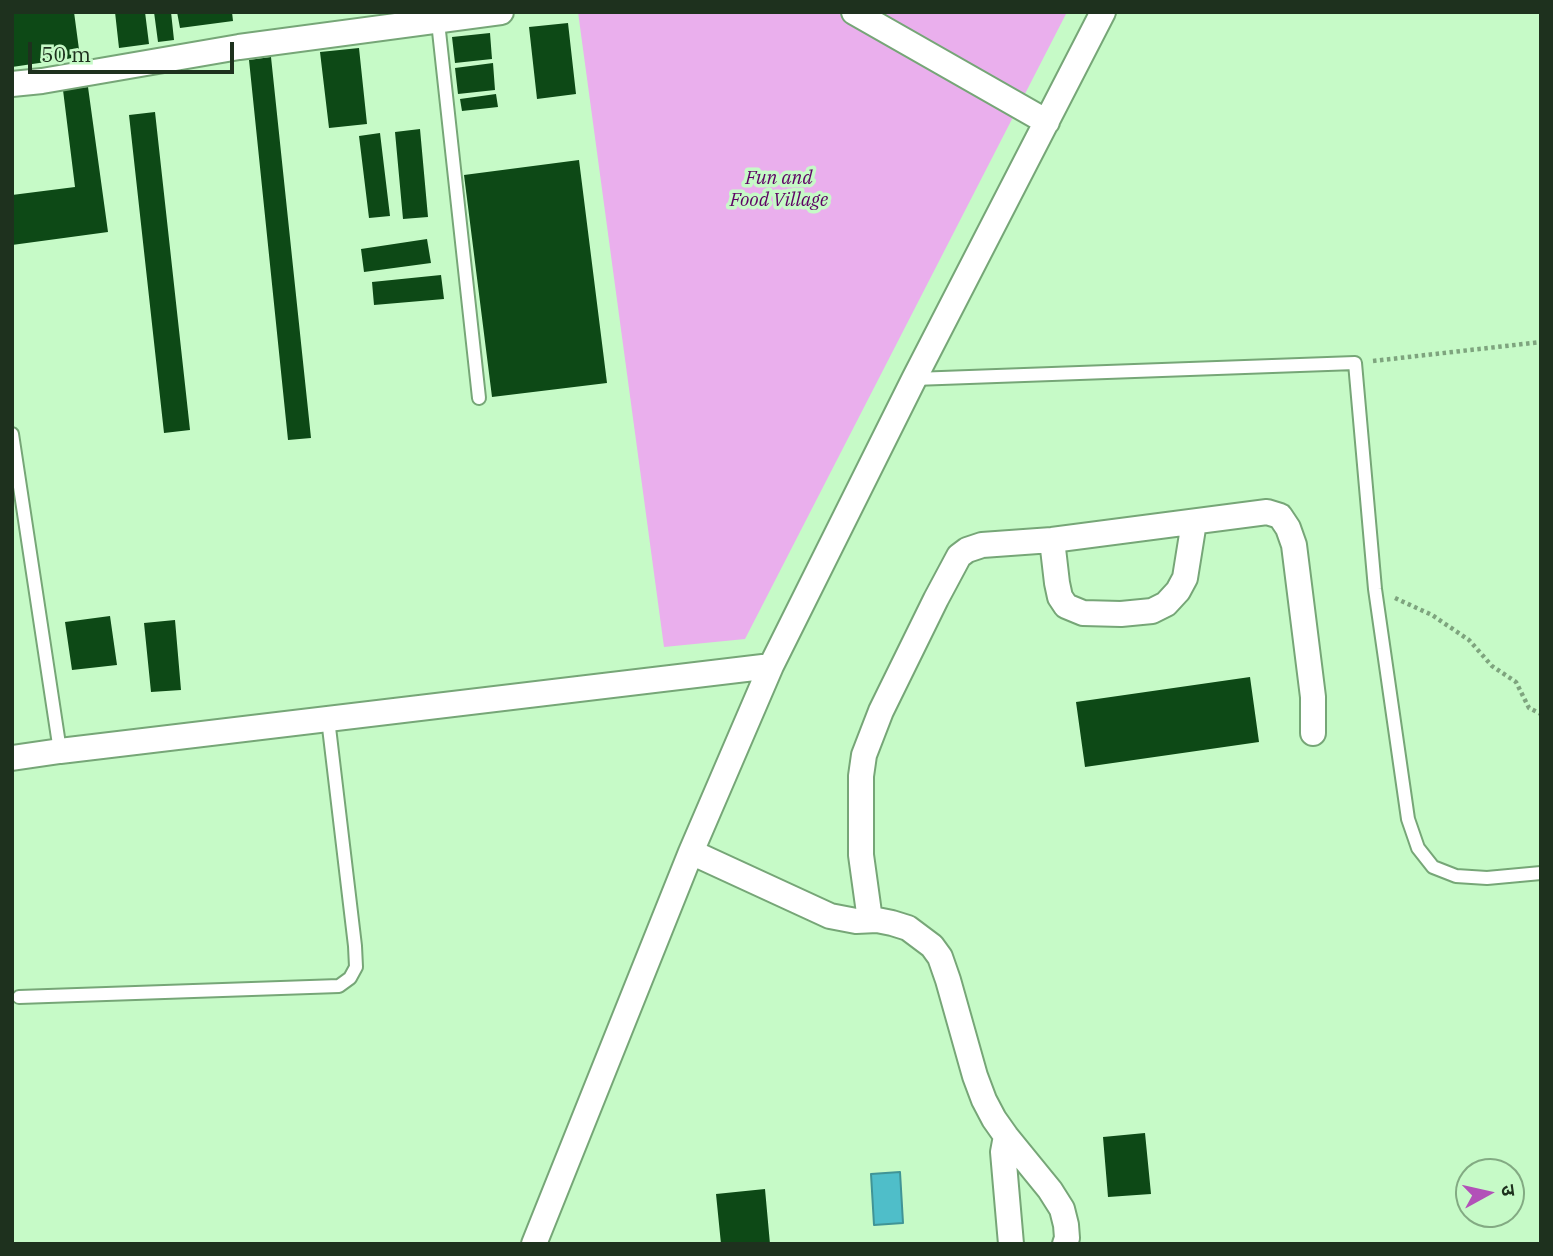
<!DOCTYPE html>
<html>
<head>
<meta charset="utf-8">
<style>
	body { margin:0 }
	#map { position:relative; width:1553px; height:1256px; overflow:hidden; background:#c6fac7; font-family:"IBM Plex Serif","Noto Sans Devanagari",serif }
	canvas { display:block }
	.frame { position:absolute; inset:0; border:14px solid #1e311e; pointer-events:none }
	.north { position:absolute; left:1455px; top:1158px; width:70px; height:70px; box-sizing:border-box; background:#c6fac7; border:2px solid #83aa83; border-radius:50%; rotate:82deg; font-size:19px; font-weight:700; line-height:28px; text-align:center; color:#1e311e }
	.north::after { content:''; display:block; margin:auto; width:24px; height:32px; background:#b251b8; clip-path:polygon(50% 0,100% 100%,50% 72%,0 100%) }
	.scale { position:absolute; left:28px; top:42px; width:206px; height:32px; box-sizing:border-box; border:4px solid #1e311e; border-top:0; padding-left:9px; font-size:21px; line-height:24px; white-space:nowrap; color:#1e311e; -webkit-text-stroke:5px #c6fac7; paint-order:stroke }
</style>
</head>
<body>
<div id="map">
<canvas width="1553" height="1256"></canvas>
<div class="frame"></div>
<div class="north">उ</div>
<div class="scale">50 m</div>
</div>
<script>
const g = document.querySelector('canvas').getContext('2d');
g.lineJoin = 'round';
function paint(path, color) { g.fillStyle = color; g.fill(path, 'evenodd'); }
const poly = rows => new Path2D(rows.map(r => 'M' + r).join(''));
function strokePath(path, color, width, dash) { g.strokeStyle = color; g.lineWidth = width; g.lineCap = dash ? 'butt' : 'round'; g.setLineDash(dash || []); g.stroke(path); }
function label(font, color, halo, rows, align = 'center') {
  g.font = font + ' "IBM Plex Serif",serif'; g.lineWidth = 7; g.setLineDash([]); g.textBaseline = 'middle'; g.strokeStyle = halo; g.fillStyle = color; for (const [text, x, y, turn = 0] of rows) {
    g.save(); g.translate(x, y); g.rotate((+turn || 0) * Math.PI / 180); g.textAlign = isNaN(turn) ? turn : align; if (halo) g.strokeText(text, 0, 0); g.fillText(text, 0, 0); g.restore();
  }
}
paint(poly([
	[578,12,1067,12,745,639,664,647]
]), '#eaafed');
const water = poly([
	[900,1172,903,1223,874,1225,871,1174,900,1172]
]);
paint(water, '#4fbec9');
strokePath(water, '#409496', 2);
paint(poly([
	[12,12,74,12,80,57,12,67],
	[115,12,145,12,149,44,119,48],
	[154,12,171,12,174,40,158,42],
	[177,12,232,12,233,21,180,28],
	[568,23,576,94,537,99,529,27],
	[490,33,492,59,455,63,452,37],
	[359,48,367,124,329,128,320,52],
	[271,57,311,438,288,440,249,60],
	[493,63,495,90,458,94,455,68],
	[88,87,108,232,12,245,12,195,75,187,63,90],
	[496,94,498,107,462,111,460,99],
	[155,112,190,430,164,433,129,115],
	[420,129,428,217,403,219,395,132],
	[380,133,390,216,369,218,359,136],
	[579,160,607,383,492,397,464,175],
	[427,239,431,263,364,272,361,249],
	[441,275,444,299,374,305,372,282],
	[110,616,117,665,72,670,65,622],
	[175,620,181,690,151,692,144,623],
	[1250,677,1259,742,1085,767,1076,702],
	[1145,1133,1151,1194,1108,1197,1103,1137],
	[765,1189,770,1244,721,1244,716,1194]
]), '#0d4916');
const service = poly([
	[438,22,479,398],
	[914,379,1355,363,1375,589,1408,819,1418,848,1433,867,1456,876,1487,878,1541,873],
	[12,434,60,751],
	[19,997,339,986,350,978,356,967,355,946,328,719]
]);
const minor = poly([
	[854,12,1047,122],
	[12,84,42,81,239,47,501,12],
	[1052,540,1057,583,1060,597,1066,606,1083,613,1121,614,1152,611,1166,604,1178,591,1185,578,1194,522],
	[12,758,60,751,771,666],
	[691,852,830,916,856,921,877,920,892,923,908,928,932,946,940,957,948,980,975,1076,984,1100,994,1119,1006,1136,1050,1190,1062,1209,1066,1225,1067,1238,1065,1244],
	[870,920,861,855,861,776,864,755,881,711,936,599,959,556,967,550,982,545,1052,540,1267,512,1280,516,1288,528,1294,545,1313,697,1313,733],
	[1006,1136,1003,1152,1011,1244],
	[534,1244,691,852,771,666,914,379,1103,12]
]);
strokePath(service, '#76a677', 16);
strokePath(minor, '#76a677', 28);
strokePath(poly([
	[1373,361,1541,342],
	[1395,598,1432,615,1469,640,1492,666,1516,682,1529,708,1541,714]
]), '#7ea47e', 4.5, [3.5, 3.5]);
strokePath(service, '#fff', 12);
strokePath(minor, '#fff', 24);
label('italic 19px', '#5e0264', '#c6fac7', [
	["Fun and",779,179],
	["Food Village",779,201]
]);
</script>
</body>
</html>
